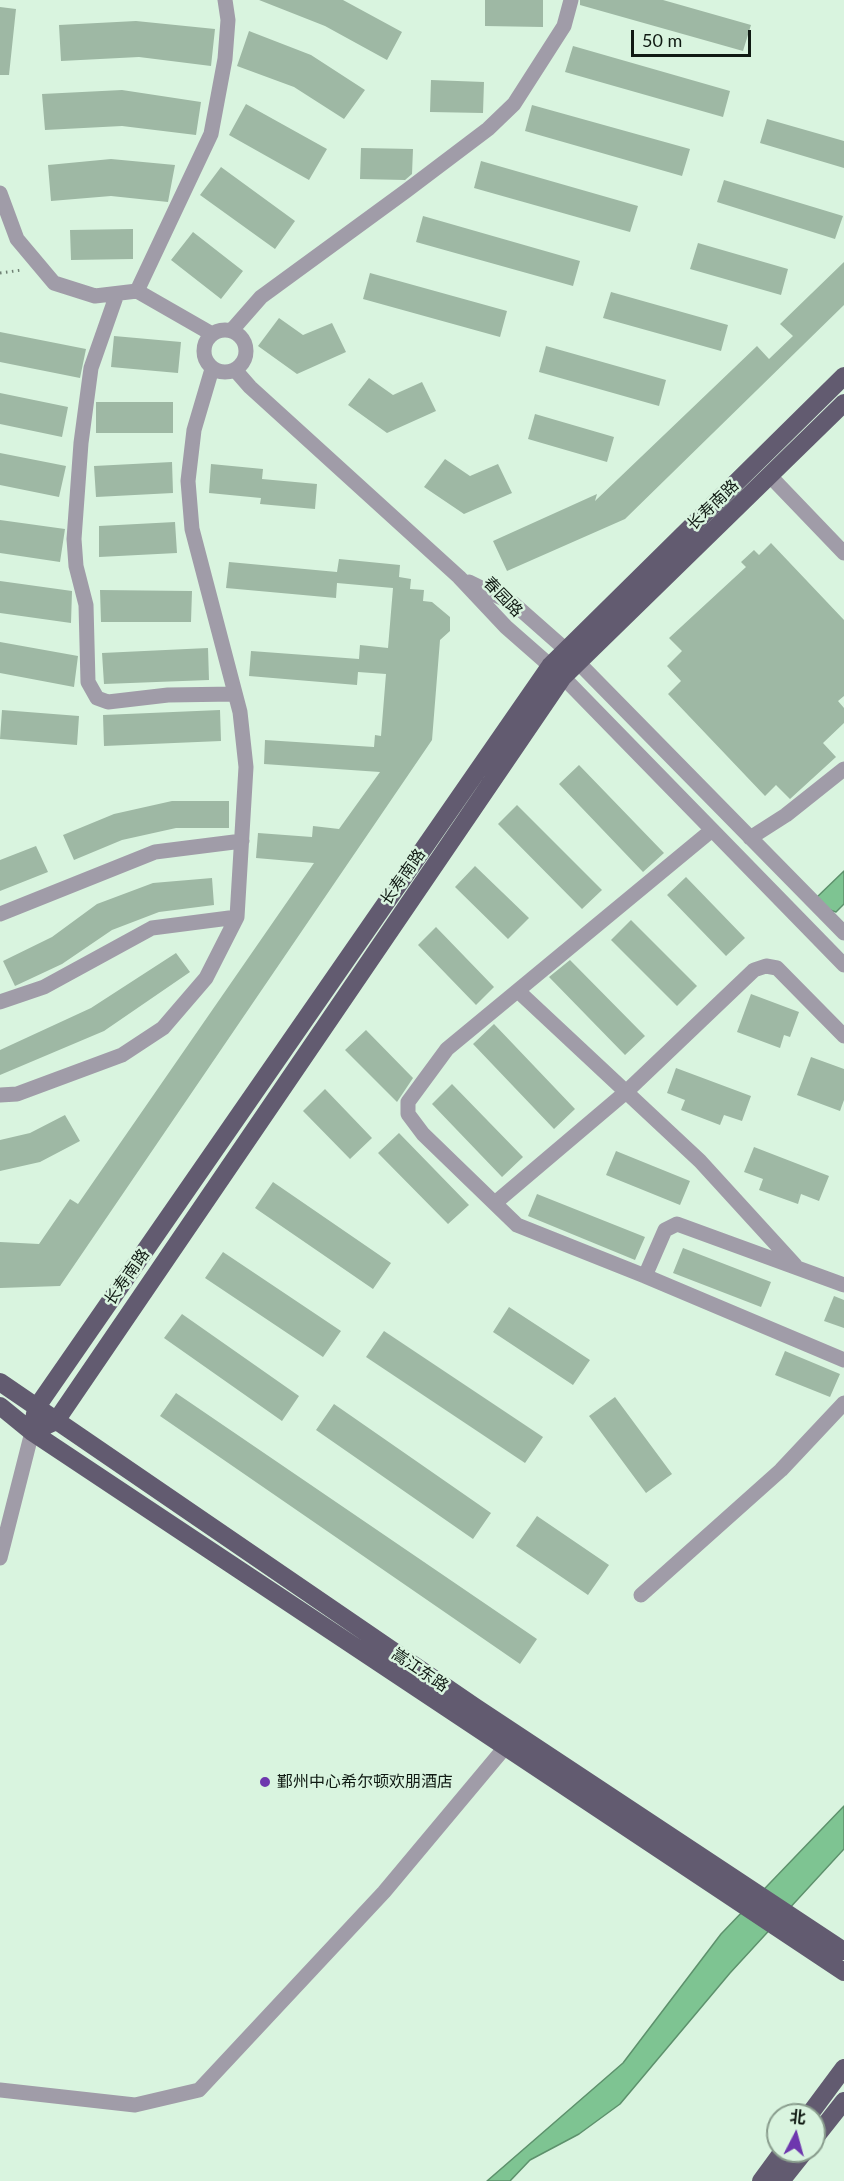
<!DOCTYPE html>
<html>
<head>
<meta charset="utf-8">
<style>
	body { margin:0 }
	#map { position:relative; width:844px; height:2181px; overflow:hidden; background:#d9f4df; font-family:Lato,"Noto Sans SC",sans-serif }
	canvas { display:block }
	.north { position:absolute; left:766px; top:2103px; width:60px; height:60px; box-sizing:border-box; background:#d9f4df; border:2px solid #899d8d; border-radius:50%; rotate:6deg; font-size:16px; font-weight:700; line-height:24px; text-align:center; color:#101a13 }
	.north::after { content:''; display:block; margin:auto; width:21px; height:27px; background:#6e37ae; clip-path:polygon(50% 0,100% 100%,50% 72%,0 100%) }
	.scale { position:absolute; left:631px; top:30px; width:120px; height:27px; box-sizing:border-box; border:3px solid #101a13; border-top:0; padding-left:8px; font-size:18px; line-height:21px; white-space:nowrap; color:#101a13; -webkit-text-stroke:4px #d9f4df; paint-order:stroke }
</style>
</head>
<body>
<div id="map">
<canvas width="844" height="2181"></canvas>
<div class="north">北</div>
<div class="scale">50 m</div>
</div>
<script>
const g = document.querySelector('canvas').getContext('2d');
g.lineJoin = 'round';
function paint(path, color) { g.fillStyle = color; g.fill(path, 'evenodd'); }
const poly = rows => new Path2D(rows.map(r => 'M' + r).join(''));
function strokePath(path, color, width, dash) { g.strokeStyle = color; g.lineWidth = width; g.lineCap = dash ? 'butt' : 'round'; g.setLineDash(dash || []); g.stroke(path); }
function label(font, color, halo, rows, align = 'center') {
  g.font = font + ' Lato,"Noto Sans SC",sans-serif'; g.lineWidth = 5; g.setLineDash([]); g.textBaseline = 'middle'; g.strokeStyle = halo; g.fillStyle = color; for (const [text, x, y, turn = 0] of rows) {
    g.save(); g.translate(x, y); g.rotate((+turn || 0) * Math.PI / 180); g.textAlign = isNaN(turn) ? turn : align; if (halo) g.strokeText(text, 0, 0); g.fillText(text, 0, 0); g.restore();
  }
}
const water = poly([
	[844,871,844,904,836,912,824,908,816,898,844,871],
	[844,1806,844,1849,730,1973,620,2104,579,2134,530,2160,510,2181,487,2181,623,2063,721,1934,844,1806]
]);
paint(water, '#7ec492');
strokePath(water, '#5d916c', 1.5);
paint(poly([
	[259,0,343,0,402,32,387,60,325,26],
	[485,0,543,0,543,27,485,26],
	[580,0,663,0,751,25,743,51,580,5],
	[0,7,16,9,9,75,0,75],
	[136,21,215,29,211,66,139,57,61,61,59,25],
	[249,31,311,55,365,90,344,119,294,87,237,66],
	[573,46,730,91,723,117,565,72],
	[431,80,484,82,483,113,430,112],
	[122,90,201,102,196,135,122,126,45,130,42,94],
	[246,104,327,149,309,180,229,135],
	[532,105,690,149,682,176,525,131],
	[767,119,844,141,844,168,760,143],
	[361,148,413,149,412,174,405,180,360,179],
	[111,159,175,165,168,202,111,196,51,201,48,165],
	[481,161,638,206,630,232,474,188],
	[221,167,295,221,275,249,200,195],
	[724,180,843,216,835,239,717,202],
	[423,216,580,261,573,286,416,242],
	[133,229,133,259,71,260,70,230],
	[193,232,243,271,221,299,171,260],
	[698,243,788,269,781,295,690,269],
	[844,262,844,305,625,519,507,571,493,541,597,494,595,501,757,346,769,359,793,336,780,324],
	[370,273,507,311,500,337,363,299],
	[611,292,728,325,721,351,603,318],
	[279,318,303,335,332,323,346,352,297,374,258,346],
	[0,332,86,349,80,378,0,362],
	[114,336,181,342,178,373,111,367],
	[546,346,666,380,659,406,539,372],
	[369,378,393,395,422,382,436,411,387,433,348,405],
	[0,393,68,407,62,437,0,424],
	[96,402,173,402,173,433,96,433],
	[535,414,614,437,607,462,528,439],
	[0,453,66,466,59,497,0,485],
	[445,459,470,476,498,464,512,493,464,514,424,487],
	[172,462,173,493,96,497,94,466],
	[211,464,263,469,262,479,317,484,315,509,260,504,261,498,209,493],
	[0,520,65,529,60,562,0,553],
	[175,522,177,553,99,557,99,526],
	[771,543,844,620,844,696,838,701,844,708,844,723,823,743,836,757,790,799,776,785,765,796,668,694,681,681,667,666,682,651,669,638,746,567,741,562,754,550,759,555],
	[339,559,400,565,399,577,411,579,410,589,424,590,423,601,432,602,450,617,450,631,440,640,432,740,60,1286,0,1288,0,1242,39,1244,70,1199,78,1204,314,863,256,858,258,833,312,837,313,826,339,829,380,772,264,764,265,740,374,747,375,735,381,736,386,674,358,672,357,685,249,676,251,651,359,659,360,645,388,648,393,588,337,583,336,598,226,588,229,562,337,572],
	[0,581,72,591,71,623,0,613],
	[100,590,192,591,191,622,101,622],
	[0,642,78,656,74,687,0,673],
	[208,648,209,680,104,684,102,653],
	[2,710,79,716,77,745,0,739],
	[220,710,221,741,104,746,103,715],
	[579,765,664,853,643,872,559,784],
	[172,801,229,801,229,828,176,828,122,840,74,860,63,835,114,814],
	[517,805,602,890,582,909,498,824],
	[36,846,48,872,0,891,0,860],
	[475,866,529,918,508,939,455,887],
	[686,877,745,938,726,956,667,895],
	[212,878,214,905,159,912,112,930,62,964,15,986,3,961,52,937,97,904,153,883],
	[631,920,697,986,677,1006,611,940],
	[436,927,494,987,476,1005,418,945],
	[176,953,190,972,104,1031,0,1075,0,1050,91,1008],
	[570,960,645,1036,625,1055,549,977],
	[751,994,799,1012,790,1037,784,1035,780,1048,737,1032],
	[494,1024,575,1109,554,1129,473,1044],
	[366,1030,413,1078,397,1102,345,1050],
	[811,1057,844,1069,844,1100,840,1111,797,1095],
	[676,1068,751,1096,742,1121,724,1115,720,1125,681,1110,685,1100,667,1093],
	[452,1084,523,1157,502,1177,432,1104],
	[325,1089,372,1138,350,1159,303,1111],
	[65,1115,80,1141,40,1162,0,1171,0,1140,30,1133],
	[399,1133,469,1205,448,1224,378,1153],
	[754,1147,829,1176,819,1201,801,1194,798,1204,759,1190,763,1179,744,1172],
	[616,1151,690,1181,680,1205,606,1175],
	[273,1182,391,1263,373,1289,255,1208],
	[537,1194,645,1237,635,1260,528,1216],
	[683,1248,771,1282,761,1307,673,1273],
	[223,1252,341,1331,323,1357,205,1278],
	[834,1296,844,1300,844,1328,824,1321],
	[509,1307,590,1360,573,1385,493,1332],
	[182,1314,299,1396,282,1421,164,1338],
	[384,1331,543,1437,525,1463,366,1357],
	[785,1351,840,1374,830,1397,775,1375],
	[176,1393,537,1639,520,1664,160,1416],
	[615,1397,672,1474,646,1493,589,1416],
	[334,1404,491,1513,473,1539,316,1430],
	[537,1516,609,1565,588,1595,516,1546]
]), '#9eb8a4');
strokePath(poly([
	[0,273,22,270]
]), '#6f8174', 3, [1.5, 4.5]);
strokePath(poly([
	[0,193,17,239,54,283,95,296,137,291,212,334],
	[137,291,211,134,225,59,228,20,225,0],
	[117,294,91,368,81,443,74,539,76,566,86,605,88,682,97,698,108,702,168,695,235,694],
	[232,330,261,297,406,191,488,129,514,104,564,26,571,0],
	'204 351a21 21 0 1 1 42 0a21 21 0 1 1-42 0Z',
	[236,371,250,387,459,577,506,627,563,677,844,965],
	[770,476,844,553],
	[469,582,514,604,565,649,844,933],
	[750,838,786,815,844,769],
	[0,914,155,852,242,841],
	[518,991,700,1161,795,1265],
	[0,1002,44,987,152,928,237,917],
	[0,1095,17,1094,122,1055,163,1028,206,978,237,917,246,767,240,712,192,529,188,481,194,430,212,369],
	[495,1203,626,1092,754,970,766,966,777,968,844,1036],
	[645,1276,517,1225,423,1134,408,1114,408,1102,447,1049,712,830],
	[844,1285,677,1224,665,1230,645,1276,844,1360],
	[0,1558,32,1432],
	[641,1595,781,1470,844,1403],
	[0,2090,135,2105,199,2090,384,1892,512,1739]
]), '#a09ca8', 15);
strokePath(poly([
	[0,1382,475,1707,844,1951],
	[0,1406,32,1432,844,1972],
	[32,1432,36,1408,550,666,844,376],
	[32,1432,56,1421,563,677,844,403],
	[809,2115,844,2068],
	[814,2139,844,2101],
	[761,2181,783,2151],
	[781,2181,805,2151]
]), '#625b70', 18);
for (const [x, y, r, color] of [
	[265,1782,6,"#6e37ae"]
]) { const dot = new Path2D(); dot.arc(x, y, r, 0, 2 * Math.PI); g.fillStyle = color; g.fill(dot); strokePath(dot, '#d9f4df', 2); }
label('16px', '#101a13', '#d9f4df', [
	["长寿南路",713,505,-44],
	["春园路",503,597,46],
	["长寿南路",403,877,-55],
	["长寿南路",127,1277,-55],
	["嵩江东路",420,1670,34]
]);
label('16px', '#101a13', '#d9f4df', [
	["鄞州中心希尔顿欢朋酒店",277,1782]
], 'left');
</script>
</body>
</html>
